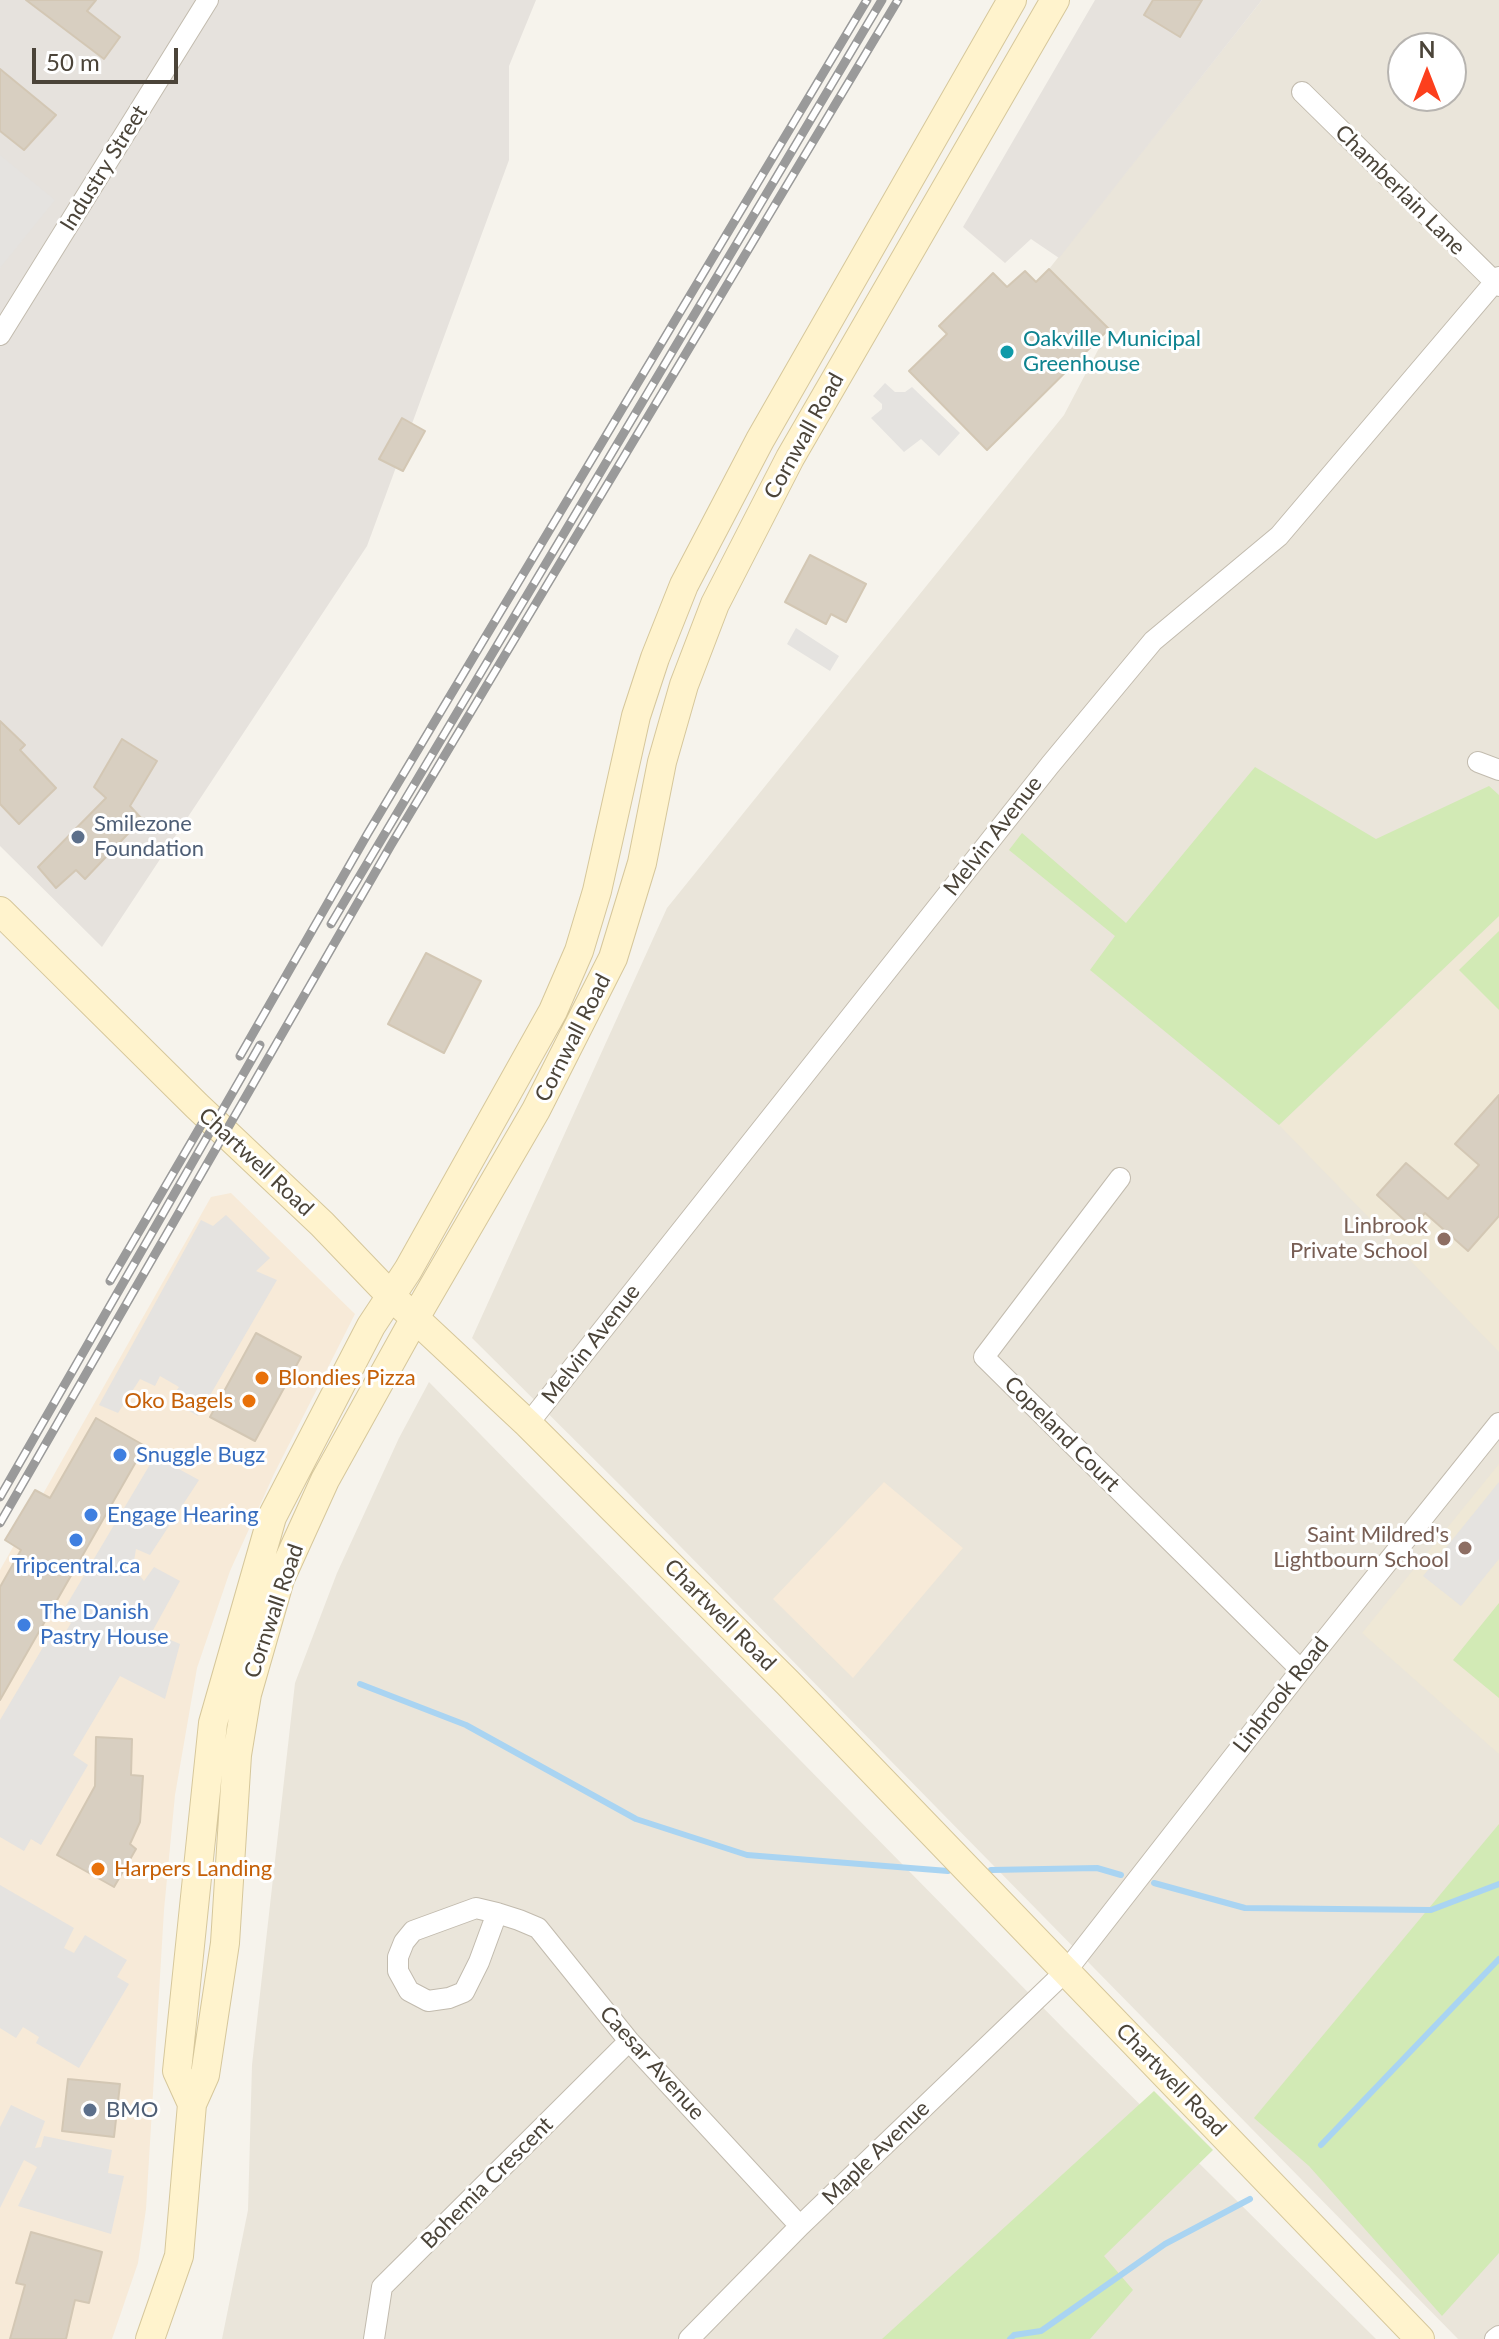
<!DOCTYPE html>
<html>
<head>
<meta charset="utf-8">
<style>
	body { margin:0 }
	#map { position:relative; width:1499px; height:2339px; overflow:hidden; background:#f6f3ec; font-family:Lato,sans-serif }
	canvas { display:block }
	.north { position:absolute; left:1387px; top:32px; width:80px; height:80px; box-sizing:border-box; background:#fff; border:2px solid #b7b4b0; border-radius:50%; rotate:0deg; font-size:22px; font-weight:700; line-height:32px; text-align:center; color:#4b4439 }
	.north::after { content:''; display:block; margin:auto; width:28px; height:36px; background:#fc3f1d; clip-path:polygon(50% 0,100% 100%,50% 72%,0 100%) }
	.scale { position:absolute; left:32px; top:48px; width:146px; height:36px; box-sizing:border-box; border:4px solid #4b4439; border-top:0; padding-left:10px; font-size:24px; line-height:28px; white-space:nowrap; color:#4b4439; -webkit-text-stroke:6px #fff; paint-order:stroke }
</style>
</head>
<body>
<div id="map">
<canvas width="1499" height="2339"></canvas>
<div class="north">N</div>
<div class="scale">50 m</div>
</div>
<script>
const g = document.querySelector('canvas').getContext('2d');
g.lineJoin = 'round';
function paint(path, color) { g.fillStyle = color; g.fill(path, 'evenodd'); }
const poly = rows => new Path2D(rows.map(r => 'M' + r).join(''));
function strokePath(path, color, width, dash) { g.strokeStyle = color; g.lineWidth = width; g.lineCap = dash ? 'butt' : 'round'; g.setLineDash(dash || []); g.stroke(path); }
function label(font, color, halo, rows, align = 'center') {
  g.font = font + ' Lato,sans-serif'; g.lineWidth = 6; g.setLineDash([]); g.textBaseline = 'middle'; g.strokeStyle = halo; g.fillStyle = color; for (const [text, x, y, turn = 0] of rows) {
    g.save(); g.translate(x, y); g.rotate((+turn || 0) * Math.PI / 180); g.textAlign = isNaN(turn) ? turn : align; if (halo) g.strokeText(text, 0, 0); g.fillText(text, 0, 0); g.restore();
  }
}
paint(poly([
	[1262,0,1499,0,1499,2339,1458,2339,626,1491,472,1338,667,908,1064,415,1109,329,1049,269],
	[1403,48,1451,48,1451,96,1403,96],
	[429,1382,1065,2030,1376,2339,222,2339,248,2210,252,2065,295,1683,337,1573,399,1438]
]), '#eae5da');
paint(poly([
	[231,1193,355,1314,274,1474,230,1571,197,1668,175,1795,164,1910,146,2209,138,2263,112,2339,0,2339,0,1570,211,1197],
	[884,1482,963,1548,853,1678,773,1599]
]), '#f7ead8');
paint(poly([
	[0,0,536,0,509,66,509,160,367,546,102,947,0,846],
	[1095,0,1262,0,1059,258,1031,239,1005,263,963,227]
]), '#e6e2dd');
paint(poly([
	[1499,916,1499,1352,1279,1125],
	[1499,1464,1499,1754,1362,1633]
]), '#efe8d6');
paint(poly([
	[1255,767,1376,839,1489,786,1499,795,1499,916,1279,1125,1090,970,1115,936,1009,850,1022,833,1126,923],
	[1499,931,1499,1010,1459,970],
	[1499,1603,1499,1698,1453,1660],
	[1499,1824,1499,2253,1442,2316,1309,2166,1254,2118],
	[1154,2091,1213,2150,1104,2256,1133,2290,1090,2339,882,2339]
]), '#d2eab5');
paint(poly([
	[0,155,55,200,0,268],
	[885,383,895,392,905,392,912,387,960,433,939,456,921,439,904,452,871,418,882,409,882,404,873,396],
	[796,628,839,656,830,671,787,644],
	[226,1215,270,1258,256,1271,277,1280,198,1416,170,1400,179,1387,160,1376,155,1386,140,1379,118,1413,99,1405,201,1220,213,1226],
	[155,1456,199,1480,150,1555,136,1549,133,1567,144,1581,154,1567,180,1581,152,1632,180,1644,165,1699,120,1676,73,1755,88,1765,41,1845,31,1839,24,1851,0,1837,0,1720,49,1637,59,1643,71,1623,60,1616],
	[1499,1482,1499,1559,1461,1606,1423,1576],
	[0,1885,74,1928,64,1948,74,1953,85,1935,127,1960,117,1977,129,1984,79,2068,36,2043,39,2037,23,2027,16,2038,0,2028],
	[11,2105,45,2121,35,2148,41,2147,44,2136,112,2150,108,2173,124,2176,111,2234,18,2206,37,2167,24,2160,0,2208,0,2127]
]), '#e5e3e0');
strokePath(poly([
	[360,1684,466,1725,636,1819,747,1855,948,1871],
	[991,1870,1097,1868,1121,1875],
	[1154,1883,1245,1908,1431,1910,1499,1884],
	[1321,2145,1499,1959],
	[1010,2339,1014,2335,1041,2331,1165,2244,1250,2199]
]), '#a9d4f2', 6);
const building = poly([
	[26,0,96,0,87,11,120,37,104,59,26,0],
	[1153,0,1202,0,1180,37,1144,15,1153,0],
	[0,69,56,115,24,150,0,131,0,69],
	[1049,269,1109,329,987,450,909,371,947,334,939,326,993,273,1007,287,1025,271,1036,282,1049,269],
	[402,418,425,431,403,471,379,459,402,418],
	[810,555,866,584,846,622,831,614,826,624,785,602,810,555],
	[0,721,25,745,20,750,56,788,19,824,0,804,0,721],
	[122,739,157,761,130,806,142,819,85,879,76,870,56,888,38,867,106,798,94,787,122,739],
	[426,953,481,981,444,1053,388,1024,426,953],
	[1499,1095,1499,1216,1468,1251,1425,1213,1412,1227,1377,1195,1406,1163,1448,1199,1479,1165,1455,1144,1499,1095],
	[256,1333,301,1357,255,1441,210,1417,256,1333],
	[96,1418,145,1446,0,1700,0,1587,21,1550,5,1540,35,1490,50,1498,96,1418],
	[96,1737,132,1739,131,1775,143,1776,140,1822,130,1844,136,1849,114,1887,57,1855,95,1786,96,1737],
	[68,2079,120,2084,114,2137,62,2131,68,2079],
	[31,2232,102,2252,89,2303,75,2300,66,2339,10,2339,25,2285,16,2283,31,2232]
]);
paint(building, '#d8cfc1');
strokePath(building, '#d3c7b4', 2);
const street = poly([
	[1302,92,1499,286],
	[0,335,208,0],
	[1478,762,1499,770],
	[1120,1178,984,1357,1301,1670],
	[528,1424,1050,765,1153,641,1279,536,1499,277],
	[497,1913,479,1962,464,1992,449,1998,428,2001,409,1991,398,1971,398,1957,404,1942,413,1931,476,1908,497,1913,519,1920,538,1928,629,2041,800,2226],
	[374,2339,382,2287,629,2041],
	[689,2339,800,2226,1067,1970,1301,1670,1499,1423],
	[1495,2339,1499,2336]
]);
const secondary = poly([
	[0,911,197,1106,322,1224,391,1296,528,1424,788,1683,1420,2339],
	[192,2104,177,2071,213,1723,272,1517,371,1326,408,1270,553,1011,579,951,597,891,636,716,655,658,684,585,760,440,1012,0],
	[150,2339,179,2256,192,2104,205,2075,225,1943,237,1755,247,1694,280,1579,325,1480,415,1318,536,1110,613,958,642,863,662,762,684,685,715,604,790,458,1055,0]
]);
strokePath(street, '#c2bbae', 22);
strokePath(secondary, '#d6c79b', 30);
strokePath(street, '#fff', 20);
strokePath(secondary, '#fff3cd', 28);
const rail = poly([
	[331,924,882,0],
	[240,1056,368,833,867,0],
	[110,1281,203,1122],
	[0,1497,260,1045],
	[0,1523,391,845,898,0]
]);
strokePath(rail, '#9a9a9a', 9);
strokePath(rail, '#fff', 6, [18]);
for (const [x, y, r, color] of [
	[1007,352,8,"#0f9aa8"],
	[78,837,8,"#5c6f8a"],
	[1444,1239,8,"#8d6e63"],
	[262,1378,8,"#e8710a"],
	[249,1401,8,"#e8710a"],
	[120,1455,8,"#3f7fe0"],
	[91,1515,8,"#3f7fe0"],
	[76,1540,8,"#3f7fe0"],
	[1465,1548,8,"#8d6e63"],
	[24,1625,8,"#3f7fe0"],
	[98,1869,8,"#e8710a"],
	[90,2110,8,"#5c6f8a"]
]) { const dot = new Path2D(); dot.arc(x, y, r, 0, 2 * Math.PI); g.fillStyle = color; g.fill(dot); strokePath(dot, '#fff', 3); }
label('22px', '#4b4439', '#fff', [
	["Industry Street",104,168,-58],
	["Chamberlain Lane",1400,190,45],
	["Cornwall Road",804,436,-61],
	["Melvin Avenue",993,836,-52],
	["Cornwall Road",573,1038,-63],
	["Chartwell Road",256,1162,43],
	["Melvin Avenue",591,1344,-52],
	["Copeland Court",1062,1434,45],
	["Cornwall Road",274,1611,-71],
	["Chartwell Road",720,1615,45],
	["Linbrook Road",1281,1695,-52],
	["Caesar Avenue",652,2063,48],
	["Chartwell Road",1171,2080,46],
	["Maple Avenue",876,2153,-44],
	["Bohemia Crescent",487,2183,-45]
]);
label('22px', '#0d838f', '#fff', [
	["Oakville Municipal",1023,339],
	["Greenhouse",1023,364]
], 'left');
label('22px', '#4e5e75', '#fff', [
	["Smilezone",94,824],
	["Foundation",94,849],
	["BMO",106,2110]
], 'left');
label('22px', '#785e54', '#fff', [
	["Linbrook",1428,1226],
	["Private School",1428,1251],
	["Saint Mildred's",1449,1535],
	["Lightbourn School",1449,1560]
], 'right');
label('22px', '#c56008', '#fff', [
	["Blondies Pizza",278,1378],
	["Oko Bagels",233,1401,"right"],
	["Harpers Landing",114,1869]
], 'left');
label('22px', '#366cbe', '#fff', [
	["Snuggle Bugz",136,1455],
	["Engage Hearing",107,1515],
	["Tripcentral.ca",76,1566,"center"],
	["The Danish",40,1612],
	["Pastry House",40,1637]
], 'left');
</script>
</body>
</html>
